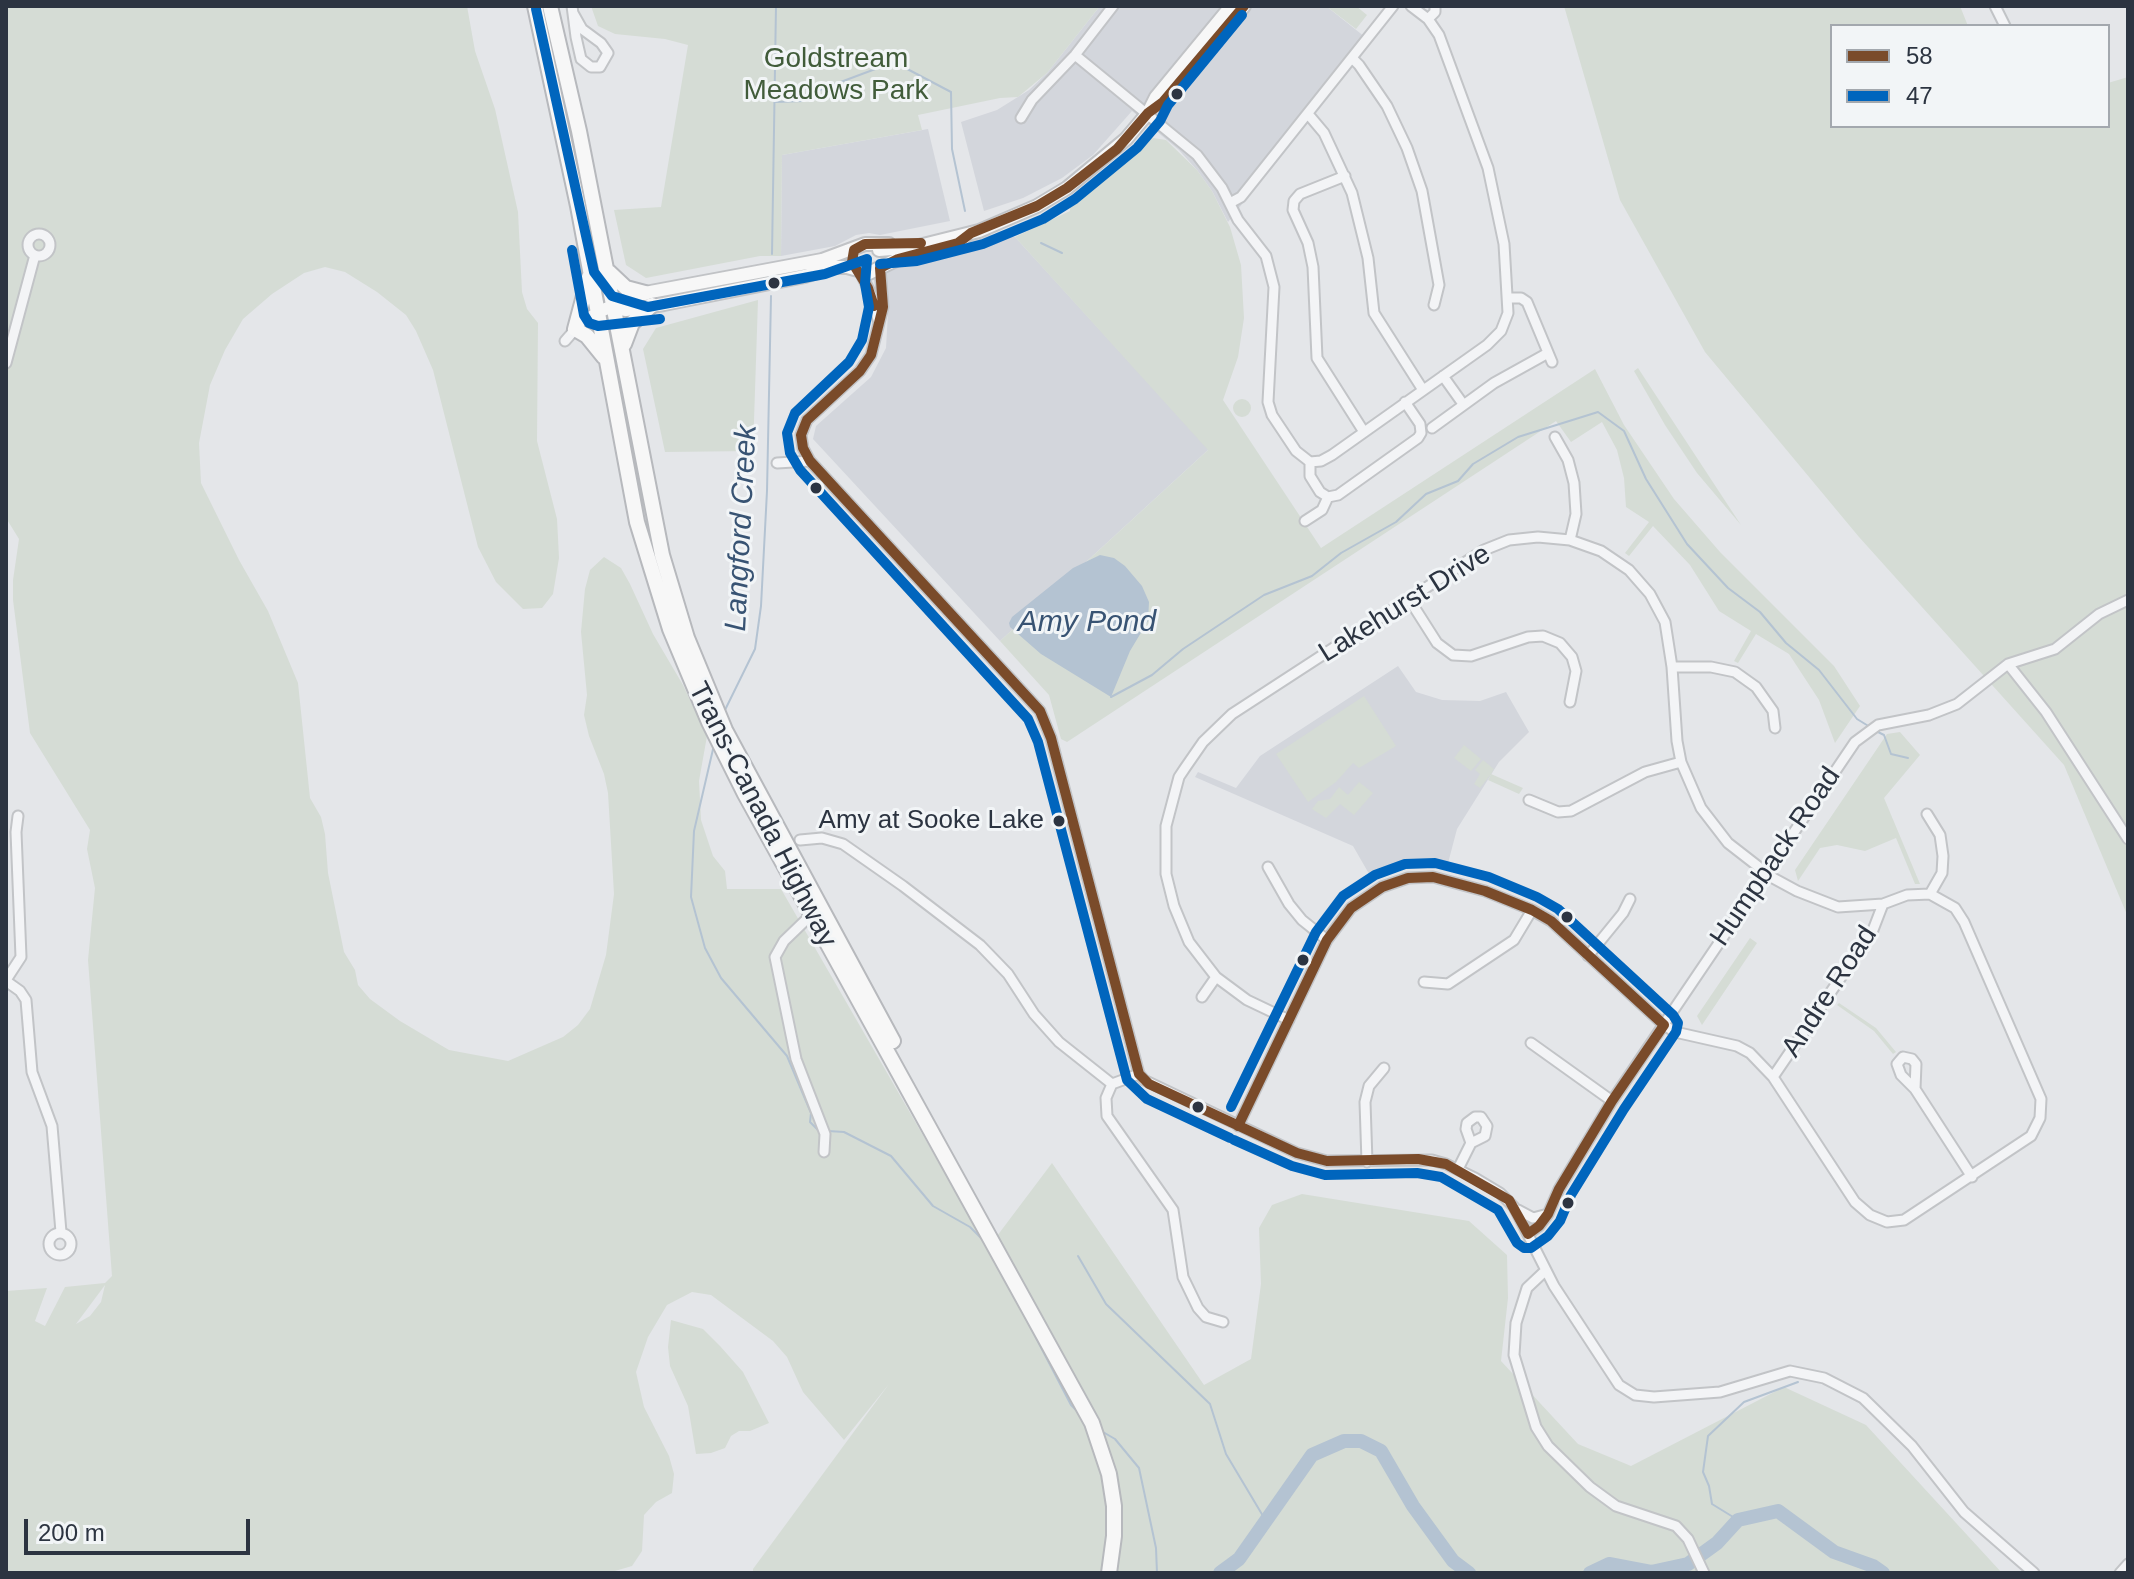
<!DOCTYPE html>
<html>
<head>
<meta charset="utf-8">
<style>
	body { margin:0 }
	#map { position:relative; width:2134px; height:1579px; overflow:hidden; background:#e4e6e9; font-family:Helvetica,sans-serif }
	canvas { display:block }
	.frame { position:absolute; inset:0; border:8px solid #2c3441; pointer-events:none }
	.legend { position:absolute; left:1830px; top:24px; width:280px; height:104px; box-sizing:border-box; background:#f2f5f7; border:2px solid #a3a8ae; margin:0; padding:10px 14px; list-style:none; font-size:24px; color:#2c3441 }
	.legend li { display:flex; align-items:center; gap:16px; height:40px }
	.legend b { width:40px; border:2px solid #a3a8ae }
	.scale { position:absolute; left:24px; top:1519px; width:226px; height:36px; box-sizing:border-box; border:4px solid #2c3441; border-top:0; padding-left:10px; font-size:24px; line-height:28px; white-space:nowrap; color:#2c3441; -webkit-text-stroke:6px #f2f5f7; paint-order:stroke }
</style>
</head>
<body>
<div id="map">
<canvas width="2134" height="1579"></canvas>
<div class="frame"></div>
<ul class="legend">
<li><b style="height:10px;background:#7a4b2a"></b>58</li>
<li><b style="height:10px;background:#0065bd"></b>47</li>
</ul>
<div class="scale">200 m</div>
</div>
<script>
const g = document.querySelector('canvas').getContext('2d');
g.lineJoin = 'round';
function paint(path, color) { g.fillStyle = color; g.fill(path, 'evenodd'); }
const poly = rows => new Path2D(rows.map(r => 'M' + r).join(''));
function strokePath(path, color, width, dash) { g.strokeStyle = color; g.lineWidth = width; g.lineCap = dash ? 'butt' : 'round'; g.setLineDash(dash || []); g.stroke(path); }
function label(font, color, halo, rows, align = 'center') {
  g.font = font + ' Helvetica,sans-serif'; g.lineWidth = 6; g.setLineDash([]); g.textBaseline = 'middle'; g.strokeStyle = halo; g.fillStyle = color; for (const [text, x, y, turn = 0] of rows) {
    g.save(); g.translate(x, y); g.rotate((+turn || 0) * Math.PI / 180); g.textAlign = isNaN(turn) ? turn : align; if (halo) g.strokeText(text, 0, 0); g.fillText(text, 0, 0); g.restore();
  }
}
paint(poly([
	[1100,6,1326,6,1370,41,1228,222,1212,191,1197,170,1179,150,1132,111,1093,155,1062,178,1023,198,984,211,961,122,997,110,1029,90,1047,73],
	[928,129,950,221,880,235,869,233,856,235,835,246,781,256,782,155],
	[984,234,1015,237,1209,449,1000,641,813,439,816,426,871,377,886,348,888,313,883,283,890,266],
	[1398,666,1416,692,1442,700,1480,701,1506,692,1529,732,1499,762,1457,829,1447,867,1407,868,1372,879,1353,846,1195,777,1198,772,1236,788,1260,756]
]), '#d3d6dc');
paint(poly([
	[6,6,467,6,475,51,495,109,518,212,522,292,527,309,538,323,537,441,557,519,558,538,559,558,553,594,542,608,523,609,496,582,478,547,433,370,416,331,406,315,377,292,345,272,325,267,304,273,272,294,243,319,225,350,210,385,199,443,201,483,239,560,268,611,298,683,310,798,321,817,325,834,328,873,344,952,355,970,358,985,370,999,400,1021,449,1050,508,1061,563,1037,578,1025,590,1009,606,955,614,894,608,793,604,774,589,736,584,715,587,695,581,632,585,589,590,570,604,557,621,568,630,584,653,634,683,685,707,736,699,781,701,820,713,856,725,871,727,889,781,889,988,1248,1052,1163,1204,1385,1251,1359,1261,1284,1259,1228,1272,1205,1302,1194,1469,1221,1507,1255,1508,1298,1501,1361,1578,1444,1631,1466,1784,1387,1866,1425,2002,1573,753,1573,753,1569,889,1384,844,1440,803,1392,787,1357,773,1341,711,1295,692,1292,667,1305,648,1337,636,1372,644,1407,669,1456,674,1474,672,1493,656,1502,644,1515,642,1551,632,1566,608,1573,6,1573,6,1291,47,1288,35,1321,45,1326,65,1287,105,1283,112,1276,88,960,95,888,87,849,90,830,30,733,13,600,13,580,19,539,6,518],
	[105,1285,101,1302,90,1316,76,1324],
	[591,6,1100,6,1047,73,1018,97,1000,98,918,115,922,130,782,155,781,256,760,256,646,278,626,265,614,210,661,207,688,45,665,39,615,34,598,26],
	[1326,6,1356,6,1367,15,1356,29],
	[1564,6,1960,6,1968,26,1832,26,1832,126,2108,126,2108,83,2128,77,2128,917,2064,765,1859,537,1705,352,1620,200],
	[1153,138,1166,140,1197,170,1212,191,1230,227,1241,265,1244,318,1238,357,1223,400,1321,548,1595,369,1624,425,1674,499,1720,552,1834,666,1860,706,1835,743,1819,700,1789,654,1756,634,1738,663,1734,661,1751,631,1719,611,1690,565,1653,526,1629,556,1625,553,1649,522,1626,507,1624,478,1617,450,1602,422,1571,442,1556,421,1067,742,1061,739,1049,695,1000,641,1208,450,1015,237,1070,211,1070,205,1078,195],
	[758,300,753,451,665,452,643,349,656,328],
	[1638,368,1741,525,1697,473,1665,425,1634,371],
	'1233 408a9 9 0 1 1 18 0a9 9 0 1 1-18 0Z',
	[1364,696,1396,746,1359,768,1353,763,1336,782,1308,802,1276,754],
	[1900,732,1920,755,1884,798,1920,884,1915,884,1896,838,1865,851,1837,845,1820,848,1798,881,1795,870,1887,734],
	[1464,745,1481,759,1471,771,1454,758],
	[1483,760,1494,769,1491,774,1523,788,1519,794,1488,780,1491,774,1480,788,1474,784,1480,774,1475,770],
	[1359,782,1373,793,1354,815,1340,804,1326,818,1312,809,1318,801,1330,799,1339,787,1348,795],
	[1750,938,1757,943,1702,1025,1697,1016],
	[1839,1003,1876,1028,1896,1052,1893,1054,1874,1031,1837,1005],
	[671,1320,703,1329,720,1346,743,1372,769,1423,750,1431,739,1431,731,1436,725,1448,711,1453,696,1454,688,1406,670,1366,668,1347]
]), '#d5dcd5');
paint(poly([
	[1100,555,1114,558,1125,566,1142,586,1149,602,1148,621,1130,651,1111,697,1041,654,1010,627,1009,623,1012,617,1073,568]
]), '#b4c3d2');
strokePath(poly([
	[775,102,804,101,822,89,894,62,951,92,952,149,965,211],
	[1041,243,1062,253],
	[772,254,776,6],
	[1111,697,1152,675,1183,649,1264,595,1312,576,1341,553,1396,522,1426,494,1458,481,1473,464,1518,437,1598,412,1624,431,1646,479,1687,544,1728,588,1760,612,1786,643,1819,670,1857,719,1870,727],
	[724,712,755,649,761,606,767,491,771,296],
	[1876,731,1884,735,1891,754,1908,758],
	[714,745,694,831,691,897,705,948,721,978,787,1056,811,1113,810,1122,818,1130],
	[828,1131,844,1132,891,1156,933,1206,970,1227,982,1239],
	[1078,1256,1106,1304,1210,1404,1226,1454,1266,1521],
	[1009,1286,1071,1405,1079,1413],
	[1103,1432,1115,1439,1139,1468,1156,1548,1157,1573],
	[1738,1520,1712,1504,1709,1486,1703,1472,1708,1436,1744,1402,1798,1382]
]), '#b4c3d2', 2);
strokePath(poly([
	[1220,1573,1239,1559,1312,1455,1344,1441,1361,1441,1381,1451,1413,1506,1453,1561,1469,1573],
	[1590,1573,1609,1564,1651,1572,1688,1564,1717,1543,1738,1520,1778,1511,1834,1552,1873,1566,1883,1573]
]), '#b4c3d2', 14);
const minor = poly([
	[572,6,576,37,581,59,591,67,600,67,608,53,601,43,582,29,573,13],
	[1995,6,2005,26],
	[1428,19,1435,12,1435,6],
	[1075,55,1197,155,1222,188,1238,220,1266,256,1274,287,1268,402,1272,415,1296,451,1310,462],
	[1352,58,1359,65,1387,106,1407,148,1422,191,1439,285,1434,305],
	[1308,114,1324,133,1352,193,1368,258,1374,313,1423,390],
	[1021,118,1032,100,1075,55,1113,6],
	[1345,176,1300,194,1294,201,1293,210,1308,243,1313,267,1317,358,1364,432],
	[1230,203,1241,197,1393,6],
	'28 245a11 11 0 1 1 22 0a11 11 0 1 1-22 0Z',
	[880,268,883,307,871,355,860,371,807,420,801,435,803,448,810,461,1040,711,1051,738,1139,1074,1144,1080,1297,1153,1327,1161,1432,1160,1446,1164,1475,1178,1500,1193,1514,1207,1554,1286,1619,1385,1635,1395,1654,1397,1720,1392,1790,1371,1824,1378,1863,1398,1912,1446,1964,1512,2034,1573],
	[859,270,871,294,879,323],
	[1508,298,1521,298,1527,302,1552,362],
	[565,341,585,318,598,312],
	[6,363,35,255],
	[1443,376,1463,404],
	[1432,428,1494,383,1548,353],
	[1555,437,1568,460,1574,483,1576,514,1570,540],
	[1310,462,1321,461,1332,455,1487,345,1501,331,1508,313,1504,244,1488,168,1439,35,1428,19,1411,6],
	[1310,462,1310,476,1320,492,1328,497,1338,495,1418,438,1421,433,1420,424,1405,402],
	[777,463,810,461],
	[1305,521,1322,510,1328,497],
	[1409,599,1437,643,1453,655,1471,656,1528,637,1543,636,1560,643,1572,657,1576,671,1570,702],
	[2008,664,2046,712,2128,839],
	[1672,667,1711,667,1735,672,1756,687,1773,711,1775,728],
	[1529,800,1558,812,1571,811,1645,772,1681,762],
	[1927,814,1940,835,1943,856,1942,873,1930,894],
	[800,840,822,838,843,844,903,886,980,945,1008,974,1034,1014,1059,1042,1112,1084],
	[1268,867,1289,904,1302,920,1327,940],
	[812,914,784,941,775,957,796,1059,825,1134,824,1152],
	[1588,956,1623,913,1630,899],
	[6,980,21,957,16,832,18,816],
	[6,981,20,991,26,1000,32,1072,52,1126,61,1232],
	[1424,982,1448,984,1514,940,1532,910],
	[1202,997,1216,977],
	[1531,1043,1612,1101],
	[1139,1074,1112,1084,1106,1098,1107,1116,1173,1210,1183,1277,1198,1308,1206,1317,1223,1322],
	[1773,1077,1873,930,1883,904],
	[1915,1089,1916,1064,1912,1059,1903,1057,1897,1064,1901,1075,1915,1089,1972,1177],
	[1238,1126,1327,940,1351,908,1382,887,1408,878,1433,877,1485,891,1532,910,1551,921,1664,1025,1675,1032,1737,1046,1750,1053,1773,1077,1855,1202,1870,1215,1887,1222,1904,1220,2031,1136,2040,1118,2041,1099,1964,922,1955,908,1930,894,1907,895,1883,904,1838,907,1797,891,1773,878,1728,843,1701,808,1681,762,1677,741,1672,667,1665,622,1650,594,1629,570,1601,551,1570,540,1538,537,1509,540,1484,550,1232,714,1203,742,1185,768,1179,777,1166,826,1166,874,1174,906,1189,942,1216,977,1247,1000,1289,1020],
	[1367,1162,1365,1102,1369,1086,1384,1068],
	[1458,1169,1471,1143,1485,1136,1487,1126,1481,1117,1475,1117,1467,1123,1466,1129,1471,1143],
	[1518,1210,1533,1218,1548,1214],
	'49 1244a11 11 0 1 1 22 0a11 11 0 1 1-22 0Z',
	[1528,1234,1539,1226,1548,1214,1559,1189,1612,1101,1855,742,1878,725,1929,715,1957,704,2008,664,2055,649,2099,614,2128,600],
	[1545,1271,1527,1288,1516,1323,1514,1355,1536,1427,1548,1446,1590,1487,1616,1506,1676,1526,1688,1539,1704,1573],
	[2120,1573,2128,1564]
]);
const major = poly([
	[1160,104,1244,6],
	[879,250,915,247,979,231,1037,206,1067,188,1126,139,1148,113,1156,97,1231,6],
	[615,308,626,310,664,304,805,276,833,267,847,267,869,273,898,259,935,251,958,243,965,237],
	[598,312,645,293,822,260,865,244,889,244]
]);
const highway = poly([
	[535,6,578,206,637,522,670,629,709,722,745,794,1092,1423,1109,1474,1114,1506,1114,1536,1109,1573],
	[550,6,579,131,662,555,687,638,725,730,893,1041],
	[609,272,626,288,645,293],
	[589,277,575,329,587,336,604,357],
	[624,344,632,323,652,305]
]);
strokePath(minor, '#c2c4c7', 13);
strokePath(major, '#c1c3c6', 16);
strokePath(highway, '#b7b9bd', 18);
strokePath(minor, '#f3f4f6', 9);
strokePath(major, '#f7f7f7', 12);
strokePath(highway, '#f7f7f7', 14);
strokePath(poly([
	[1244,6,1163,102,1148,113,1117,149,1067,188,1037,206,971,233,958,243,898,259,880,268,883,307,871,355,860,371,807,420,801,435,803,448,810,461,1040,711,1051,738,1139,1074,1149,1084,1297,1153,1327,1161,1418,1159,1446,1164,1509,1200,1528,1234,1539,1226,1548,1214,1559,1189,1612,1101,1664,1025],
	[874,306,868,288,852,262,854,250,865,244,921,243],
	[1238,1126,1327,940,1351,908,1382,887,1408,878,1433,877,1485,891,1532,910,1551,921,1664,1025]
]), '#7a4b2a', 10);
strokePath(poly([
	[536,9,594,272,612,296,648,307,825,274,867,259,865,284,869,307,862,340,849,362,795,413,787,433,790,453,800,470,1028,719,1038,742,1127,1080,1147,1099,1230,1138],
	[572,250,584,315,589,323,598,326,660,319],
	[880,264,917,261,983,244,1043,219,1075,199,1137,148,1160,121,1168,105,1242,15],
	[1231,1107,1316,932,1343,896,1375,875,1405,864,1435,863,1489,877,1537,897,1558,909,1673,1015,1678,1023,1676,1032,1624,1109,1571,1195,1560,1221,1548,1236,1531,1248,1524,1248,1517,1243,1498,1210,1441,1177,1417,1173,1325,1175,1292,1166,1234,1140]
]), '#0065bd', 10);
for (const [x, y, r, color] of [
	[1177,94,7,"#2c3441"],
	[774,283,7,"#2c3441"],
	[816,488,7,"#2c3441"],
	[1059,821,7,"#2c3441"],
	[1567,917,7,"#2c3441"],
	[1303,960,7,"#2c3441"],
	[1198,1107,7,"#2c3441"],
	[1568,1203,7,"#2c3441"]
]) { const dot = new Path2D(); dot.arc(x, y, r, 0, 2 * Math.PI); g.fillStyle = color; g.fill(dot); strokePath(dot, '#f2f5f7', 3); }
label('26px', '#2c3441', '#f2f5f7', [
	["Amy at Sooke Lake",1044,821]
], 'right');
label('28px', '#415c3a', '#f2f5f7', [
	["Goldstream",836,59],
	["Meadows Park",836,91]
]);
label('28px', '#2c3441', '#f2f5f7', [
	["Lakehurst Drive",1405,604,-32],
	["Trans-Canada Highway",762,815,63],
	["Humpback Road",1776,857,-56],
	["Andre Road",1830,992,-57]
]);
label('italic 30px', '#385373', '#f2f5f7', [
	["Langford Creek",742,528,-87],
	["Amy Pond",1087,623]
]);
</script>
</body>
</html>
